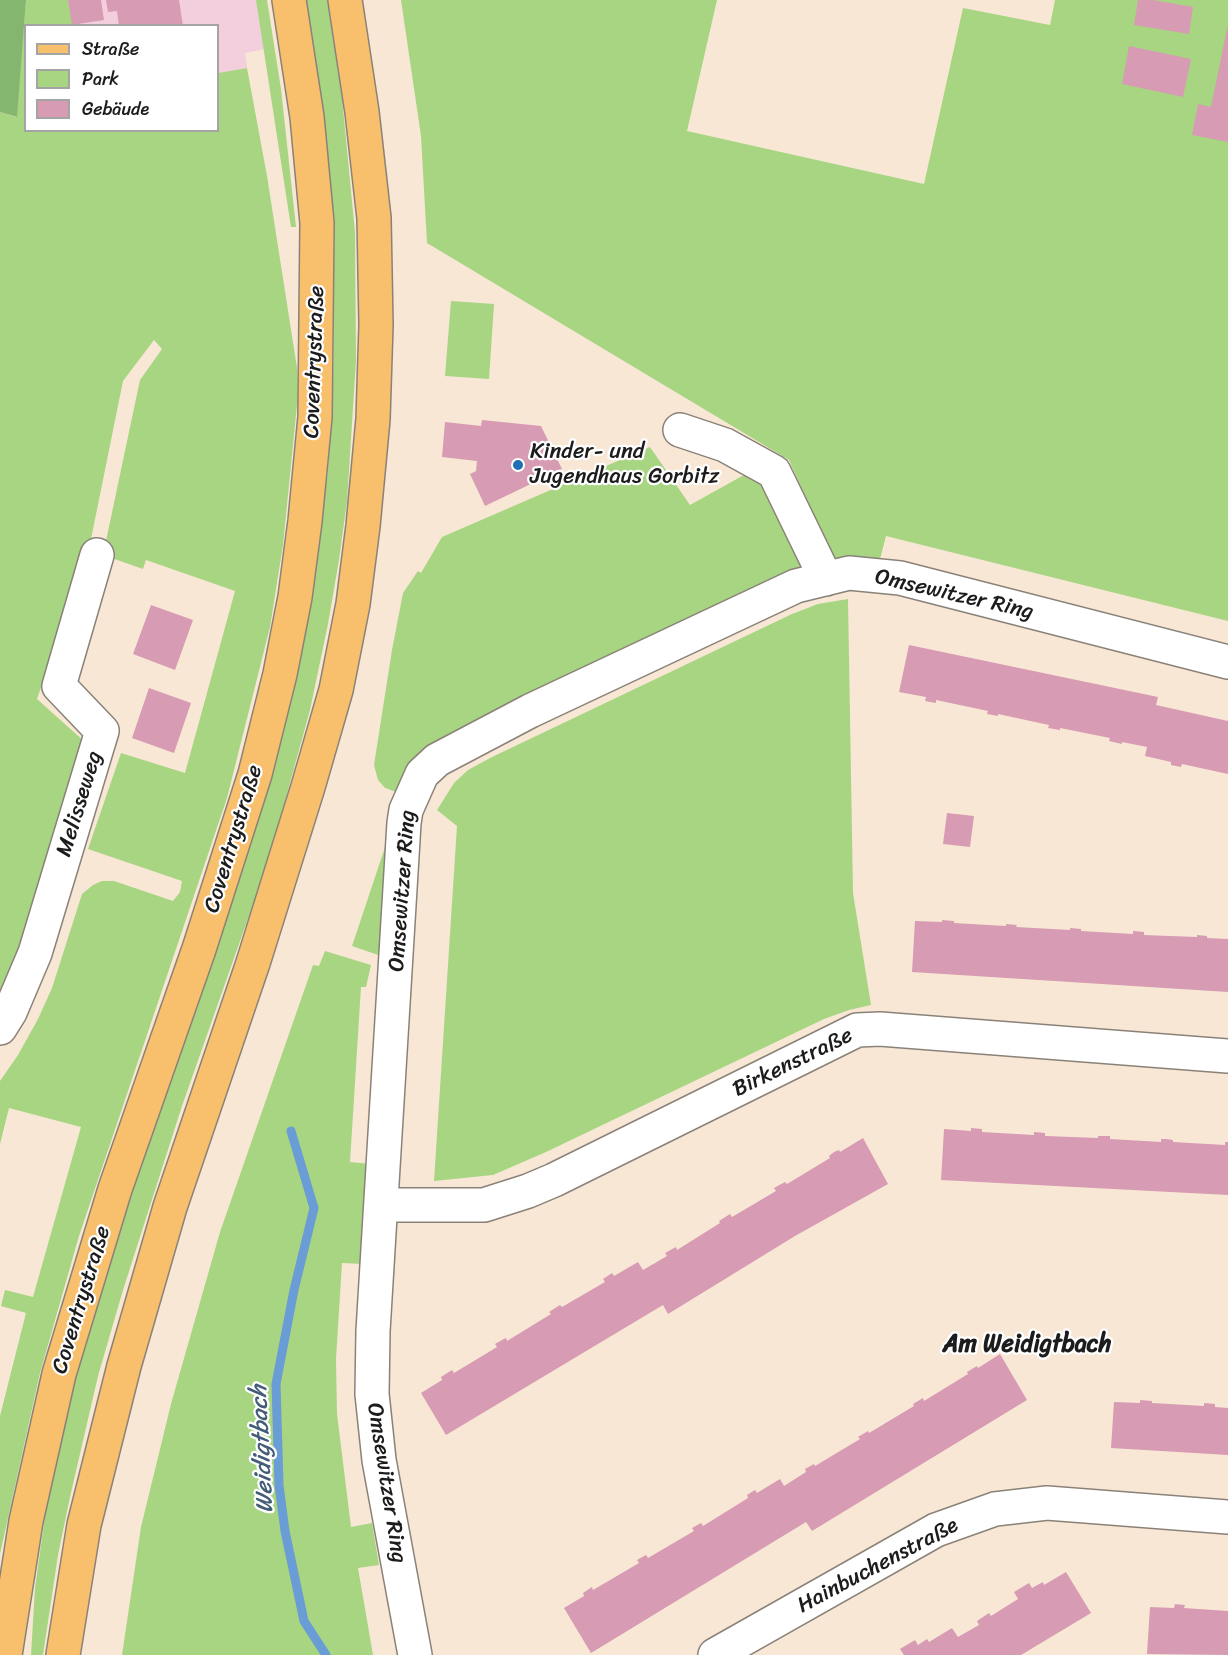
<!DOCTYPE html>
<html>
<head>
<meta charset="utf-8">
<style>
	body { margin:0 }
	#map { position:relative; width:1228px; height:1655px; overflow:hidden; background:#f8e7d5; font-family:Sriracha,sans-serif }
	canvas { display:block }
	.legend { position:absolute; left:24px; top:24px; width:195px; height:108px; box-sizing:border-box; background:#fff; border:2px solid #a4a4a4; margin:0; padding:8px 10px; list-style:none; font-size:18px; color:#1c1c1c }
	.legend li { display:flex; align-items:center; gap:12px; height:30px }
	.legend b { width:30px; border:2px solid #a4a4a4 }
</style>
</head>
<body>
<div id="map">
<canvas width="1228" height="1655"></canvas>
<ul class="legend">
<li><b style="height:8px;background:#f8bf6c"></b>Straße</li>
<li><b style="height:16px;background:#a7d582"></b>Park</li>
<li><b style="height:16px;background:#d79bb3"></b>Gebäude</li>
</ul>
</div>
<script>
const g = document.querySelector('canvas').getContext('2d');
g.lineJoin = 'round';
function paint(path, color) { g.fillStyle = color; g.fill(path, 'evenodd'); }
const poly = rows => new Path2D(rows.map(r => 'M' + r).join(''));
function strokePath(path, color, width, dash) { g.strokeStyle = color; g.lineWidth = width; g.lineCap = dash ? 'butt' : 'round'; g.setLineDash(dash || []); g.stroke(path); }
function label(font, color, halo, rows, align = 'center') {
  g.font = font + ' Sriracha,sans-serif'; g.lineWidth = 4.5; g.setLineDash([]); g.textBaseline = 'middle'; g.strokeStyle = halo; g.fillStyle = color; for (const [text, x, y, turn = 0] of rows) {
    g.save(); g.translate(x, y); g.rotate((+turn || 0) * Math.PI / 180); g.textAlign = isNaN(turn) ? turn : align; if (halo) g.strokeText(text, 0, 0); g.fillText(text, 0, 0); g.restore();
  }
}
paint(poly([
	[68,0,256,0,265,49,245,53,247,68,218,73,218,26,73,25]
]), '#f3cfde');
paint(poly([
	[26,0,68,0,73,25,26,26,26,130,218,130,218,73,247,68,267,176,297,368,298,395,283,545,270,627,227,798,79,1236,40,1373,0,1554,0,1416,26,1313,1,1306,5,1290,33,1297,81,1127,9,1108,0,1144,0,1081,18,1055,38,1019,52,988,82,894,93,885,102,881,114,881,173,901,180,892,182,881,88,849,121,753,185,773,235,591,146,560,143,569,103,555,140,380,162,349,154,340,123,381,90,544,37,699,86,743,63,827,0,1007,0,112,16,117],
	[256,0,267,0,281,89,296,227,291,227],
	[304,0,327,0,342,98,355,232,356,361,347,501,339,560,328,624,310,710,285,801,258,890,182,1106,123,1290,98,1376,70,1497,58,1555,43,1655,31,1655,35,1588,45,1516,63,1426,90,1324,307,620,328,471,333,384,334,299,333,236,327,158,319,91],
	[401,0,717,0,687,131,924,184,963,8,1050,25,1055,0,1228,0,1228,621,886,536,879,563,834,561,789,460,427,243,421,136],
	[451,301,494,304,489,379,445,376],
	[650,447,690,505,744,475,764,481,803,567,795,569,761,586,405,789,396,792,385,788,378,780,374,765,392,650,403,593,418,571,421,573,442,537],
	[848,599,853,893,871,1005,849,1010,824,1019,546,1152,493,1175,434,1181,457,826,437,810,454,783,468,770,492,757,792,614,818,604],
	[387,841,384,957,352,946],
	[325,951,371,965,366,987,361,987,350,1162,371,1164,364,1264,342,1263,336,1359,337,1414,351,1527,372,1523,379,1565,358,1568,373,1655,122,1655,141,1527,171,1404,220,1232,313,965,319,966]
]), '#a7d582');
paint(poly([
	[0,0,26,0,17,117,0,112]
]), '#85b670');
strokePath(poly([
	[291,1131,314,1208,294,1290,276,1384,279,1485,285,1531,304,1621,326,1655]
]), '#6a9cd5', 9);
paint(poly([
	[68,0,101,0,104,20,72,25],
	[106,0,179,0,183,26,119,26,117,11,108,12],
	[1138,0,1153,0,1193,7,1189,34,1134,25],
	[1227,29,1228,29,1228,142,1192,135,1198,104,1211,107],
	[1129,46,1191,59,1183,97,1122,84],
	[482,420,541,426,562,469,485,506,470,474,476,471,477,461,442,457,445,422,481,426],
	[151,605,193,620,175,670,133,654],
	[909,645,1158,697,1156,705,1228,721,1228,774,1182,764,1181,767,1171,765,1171,762,1145,756,1147,747,1122,742,1122,744,1109,741,1110,738,1060,728,1060,730,1048,728,1049,725,998,714,998,716,987,714,988,711,936,700,936,703,925,701,926,697,899,692],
	[149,688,191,703,174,753,132,738],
	[947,813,974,816,970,847,943,844],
	[942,920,954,921,954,923,1006,926,1006,924,1017,925,1016,927,1070,930,1070,928,1081,929,1081,931,1133,934,1133,931,1144,932,1144,935,1197,937,1197,935,1207,936,1207,938,1228,939,1228,992,912,972,915,921,942,922],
	[971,1128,982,1129,982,1132,1034,1135,1034,1132,1045,1133,1045,1136,1098,1138,1098,1136,1110,1136,1110,1139,1161,1142,1161,1139,1166,1139,1173,1140,1173,1142,1225,1145,1225,1142,1228,1142,1228,1195,941,1180,944,1129,971,1131],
	[863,1138,888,1184,795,1236,668,1314,663,1305,446,1435,421,1393,442,1380,441,1377,452,1370,454,1373,497,1347,495,1344,502,1340,506,1338,507,1341,551,1314,549,1312,560,1305,562,1307,605,1282,603,1279,612,1273,614,1276,638,1262,643,1270,667,1256,665,1253,676,1247,677,1250,720,1223,719,1221,730,1214,732,1217,776,1191,774,1188,785,1182,787,1184,830,1158,829,1156,834,1152,839,1150,840,1152],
	[1000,1354,1027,1400,812,1531,806,1522,591,1653,564,1608,584,1596,583,1593,592,1587,593,1590,639,1563,637,1560,646,1555,648,1558,694,1531,692,1528,701,1523,703,1526,748,1498,747,1495,755,1490,757,1493,780,1479,784,1486,806,1472,805,1469,814,1464,815,1466,860,1439,858,1437,868,1431,869,1433,914,1406,913,1404,923,1398,924,1401,968,1374,967,1372,977,1366,978,1368],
	[1140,1400,1152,1401,1152,1403,1204,1406,1204,1403,1215,1404,1215,1407,1228,1408,1228,1455,1111,1448,1114,1402,1140,1403],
	[1066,1572,1091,1613,1021,1655,904,1655,900,1649,915,1640,918,1645,927,1639,929,1642,952,1628,958,1637,979,1625,977,1621,989,1613,991,1616,1018,1599,1014,1592,1029,1583,1032,1588,1043,1582,1044,1585],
	[1175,1604,1185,1605,1184,1608,1228,1611,1228,1655,1147,1654,1150,1607,1174,1608]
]), '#d79bb3');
const minor = poly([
	[680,430,725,445,774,472,826,579],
	[0,1028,10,1012,35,953,102,731,59,686,97,555],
	[382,1205,484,1205,528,1191,554,1180,857,1030,880,1029,1228,1056],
	[415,1655,379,1460,372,1394,373,1331,404,823,406,810,422,774,437,760,530,711,796,586,849,573,900,578,1228,662],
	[715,1655,936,1530,995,1509,1047,1503,1228,1517]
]);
const major = poly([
	[5,1655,26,1521,59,1374,115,1189,199,949,255,774,280,674,295,597,305,521,315,417,317,223,307,117,289,0],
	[63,1655,84,1525,124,1366,170,1207,253,963,308,787,336,690,353,604,363,526,373,419,376,325,374,218,362,112,345,0]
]);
strokePath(minor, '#8a8278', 36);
strokePath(major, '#8a8278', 36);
strokePath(minor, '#fff', 33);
strokePath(major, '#f8bf6c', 33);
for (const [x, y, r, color] of [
	[518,465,6,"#1f6fb2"]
]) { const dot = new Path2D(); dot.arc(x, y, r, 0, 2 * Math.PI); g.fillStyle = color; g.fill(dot); strokePath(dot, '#fff', 2); }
label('22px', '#1c1c1c', '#fff', [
	["Coventrystraße",315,362,-88],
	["Omsewitzer Ring",954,595,13],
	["Melisseweg",80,804,-73],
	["Coventrystraße",234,839,-73],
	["Omsewitzer Ring",403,891,-86],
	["Birkenstraße",793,1063,-26],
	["Coventrystraße",82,1300,-73],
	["Omsewitzer Ring",386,1483,81],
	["Hainbuchenstraße",878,1566,-28]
]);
label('22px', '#1c1c1c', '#fff', [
	["Kinder- und",530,452],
	["Jugendhaus Gorbitz",530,477]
], 'left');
label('bold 24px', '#1c1c1c', '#fff', [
	["Am Weidigtbach",1027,1345]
]);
label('italic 24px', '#435c78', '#fff', [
	["Weidigtbach",263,1449,-93]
]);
</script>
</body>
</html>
